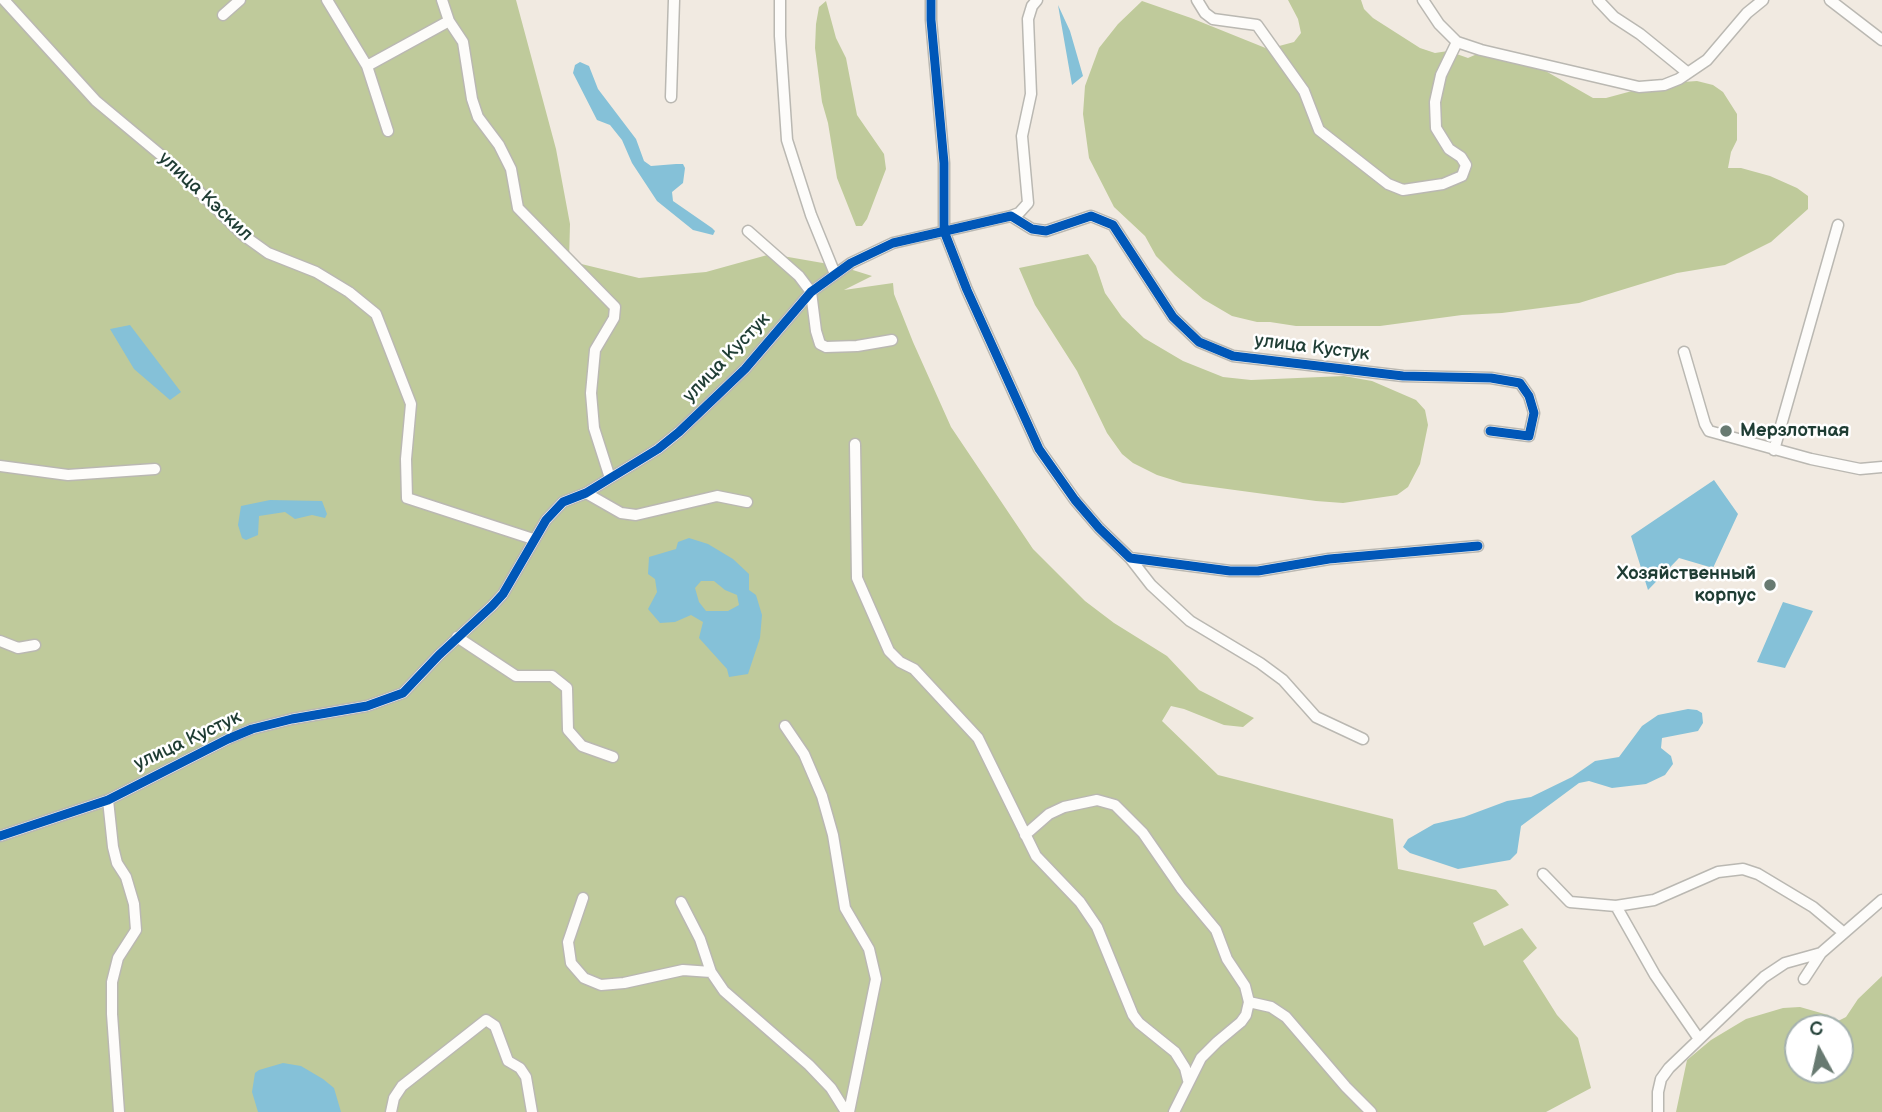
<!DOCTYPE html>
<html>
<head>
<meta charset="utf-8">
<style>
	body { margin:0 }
	#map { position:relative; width:1882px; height:1112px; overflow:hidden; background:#f1eae1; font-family:"Balsamiq Sans",sans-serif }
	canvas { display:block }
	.north { position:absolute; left:1784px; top:1014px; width:70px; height:70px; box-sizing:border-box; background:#fff; border:2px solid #a5b1ae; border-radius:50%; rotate:352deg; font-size:19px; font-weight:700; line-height:28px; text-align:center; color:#1f3d34 }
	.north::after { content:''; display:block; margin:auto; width:24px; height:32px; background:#687a71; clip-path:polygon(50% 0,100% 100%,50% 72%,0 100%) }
</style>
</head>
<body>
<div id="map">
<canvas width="1882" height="1112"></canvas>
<div class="north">С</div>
</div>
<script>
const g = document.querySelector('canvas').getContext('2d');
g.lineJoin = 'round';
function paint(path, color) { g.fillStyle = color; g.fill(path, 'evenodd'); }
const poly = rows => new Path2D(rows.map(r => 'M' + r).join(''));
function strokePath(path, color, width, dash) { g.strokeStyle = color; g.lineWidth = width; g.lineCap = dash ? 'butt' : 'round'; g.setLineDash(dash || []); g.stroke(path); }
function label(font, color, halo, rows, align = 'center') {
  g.font = font + ' "Balsamiq Sans",sans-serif'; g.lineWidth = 5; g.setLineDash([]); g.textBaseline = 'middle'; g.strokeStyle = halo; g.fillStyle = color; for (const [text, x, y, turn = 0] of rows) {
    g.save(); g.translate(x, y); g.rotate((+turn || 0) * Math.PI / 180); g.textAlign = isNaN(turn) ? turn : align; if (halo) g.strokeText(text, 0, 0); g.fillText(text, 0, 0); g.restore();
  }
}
paint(poly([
	[0,0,516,0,556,149,570,224,569,261,639,278,706,272,771,254,840,266,872,276,844,290,893,283,894,294,913,342,951,427,1033,549,1085,601,1114,623,1167,656,1199,690,1254,718,1243,727,1224,725,1184,709,1171,706,1162,721,1218,775,1393,819,1398,869,1496,890,1509,905,1473,923,1484,946,1522,928,1537,948,1523,961,1557,1015,1578,1038,1591,1088,1546,1112,0,1112],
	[1288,0,1361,0,1364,9,1373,18,1420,48,1435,53,1448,51,1468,58,1477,54,1489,54,1542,69,1593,98,1606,98,1632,91,1646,92,1683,82,1697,81,1713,85,1723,92,1737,114,1737,140,1731,152,1728,168,1741,168,1770,176,1797,188,1808,196,1808,209,1771,242,1725,265,1677,273,1579,303,1502,313,1462,315,1380,326,1296,326,1270,322,1257,322,1232,316,1203,299,1175,275,1156,256,1145,236,1114,207,1089,158,1083,114,1085,86,1099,48,1118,24,1142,1,1191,18,1268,49,1294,42,1301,33,1298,19],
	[826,1,836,38,846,58,857,115,884,154,886,169,867,219,862,226,856,226,837,178,828,123,822,102,815,48,816,24,819,7],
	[1088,254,1096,266,1105,293,1122,317,1144,338,1183,361,1223,377,1251,380,1344,376,1372,381,1416,400,1425,410,1428,425,1420,464,1408,487,1397,495,1343,503,1316,501,1183,483,1157,475,1133,463,1122,454,1107,433,1077,371,1035,305,1019,268],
	[1882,976,1882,1112,1676,1112,1687,1060,1711,1040,1746,1019,1783,1008,1800,1007,1828,1015,1836,1022,1846,1017,1858,999],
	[1798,1028,1840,1028,1840,1070,1798,1070]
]), '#bfca9b');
paint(poly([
	[1058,5,1070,31,1083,76,1072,85],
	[580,62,589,66,598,89,636,139,644,161,651,166,676,164,683,164,685,168,683,183,672,192,673,201,712,228,715,231,713,235,693,230,657,201,632,163,622,140,610,125,597,120,573,73,575,65],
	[130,325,181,392,170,400,134,369,110,329],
	[1714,480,1738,514,1713,568,1679,558,1648,590,1631,536],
	[270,500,322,501,327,514,325,518,312,515,295,519,285,512,259,516,258,535,246,540,242,538,238,525,241,506],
	[689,538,708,544,733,559,749,574,749,590,756,595,762,615,760,638,748,674,729,677,727,669,699,638,703,622,691,615,675,622,660,623,648,609,657,592,655,579,648,574,649,557,676,549,678,542],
	[701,581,714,581,725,590,737,595,739,605,728,611,706,611,699,602,695,588],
	[1783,602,1813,611,1785,668,1757,662],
	[1688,709,1697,710,1702,713,1703,723,1698,731,1662,738,1661,748,1671,756,1673,764,1665,775,1646,784,1612,788,1589,781,1579,783,1521,826,1517,853,1510,860,1458,869,1410,853,1403,847,1408,839,1434,824,1464,817,1507,801,1531,797,1572,777,1595,761,1619,757,1642,726,1658,715],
	[283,1063,301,1066,323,1079,334,1088,341,1112,258,1112,252,1092,255,1073,259,1070]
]), '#85c1d8');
const street = poly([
	[4,0,96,101,168,161,243,235,268,253,316,272,349,292,376,314,411,404,406,459,407,498,533,539],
	[327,0,367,66,449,21],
	[442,0,449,21,463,42,472,99,478,117,499,145,511,169,518,208,615,307,614,318,595,350,591,393,594,428,610,478],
	[780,0,780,36,787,140,811,215,835,274],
	[931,0,931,20,944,163,944,231,967,290,1039,449,1075,500,1099,528,1130,558,1230,571,1258,571,1329,559,1478,546],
	[1197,0,1205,13,1213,19,1257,25,1304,91,1319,130,1388,184,1403,190,1443,184,1462,176,1466,165,1461,157,1449,149,1436,128,1435,102,1441,75,1457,42],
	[1423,0,1439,24,1457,42,1481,50,1639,87,1664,85,1679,79,1707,60,1747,13,1763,0],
	[1598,0,1614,17,1640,34,1688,73],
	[1830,0,1882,40],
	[223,15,240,0],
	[367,66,388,131],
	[671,97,674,0],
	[1011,216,1019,213,1028,203,1022,136,1031,94,1028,19,1032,6,1037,0],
	[748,231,799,276,811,292,816,331,820,344,826,347,857,346,892,340],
	[1684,352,1705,424,1709,431,1811,459,1860,469,1882,467],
	[855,444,857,578,889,651,900,662,914,669,978,738,1036,856,1080,902,1097,927,1133,1015,1139,1023,1175,1052,1185,1068,1188,1080],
	[1774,450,1838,225],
	[0,466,68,475,155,469],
	[586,493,621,513,636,515,717,496,747,502],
	[1130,558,1151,585,1190,621,1260,663,1283,680,1316,717,1363,739],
	[457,637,516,676,552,676,567,688,568,730,582,746,613,757],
	[0,641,18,648,35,645],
	[785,726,804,754,822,796,833,835,845,908,869,949,876,979,849,1112],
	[108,800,113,847,117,863,126,877,134,904,136,930,118,958,112,982,112,1014,119,1112],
	[1025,835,1049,814,1064,807,1097,800,1115,805,1143,833,1181,888,1216,930,1227,959,1245,986,1249,1002,1246,1015,1241,1022,1217,1042,1201,1058,1174,1112],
	[0,836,108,800,228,739,252,729,292,719,367,706,403,693,439,655,492,606,503,594,546,520,563,502,586,493,658,449,679,432,745,369,811,292,851,263,893,243,1011,216,1032,229,1046,231,1091,216,1113,225,1173,317,1199,342,1233,356,1403,376,1491,378,1520,383,1529,396,1534,413,1529,436,1490,431],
	[1543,874,1570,902,1616,906,1654,900,1718,872,1743,869,1758,874,1813,907,1844,933],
	[583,898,568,942,571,963,584,978,601,985,624,983,683,970,711,972],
	[681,902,700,939,711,972,724,991,809,1065,831,1088,846,1112],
	[1616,906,1655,975,1699,1039],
	[1804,979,1821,953,1882,900],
	[1249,1002,1271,1007,1286,1017,1346,1087,1371,1112],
	[391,1112,394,1098,402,1086,486,1020,495,1026,508,1061,520,1068,526,1077,532,1112],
	[1658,1112,1658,1092,1661,1079,1669,1068,1764,977,1785,963,1821,953]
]);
strokePath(street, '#bab8b2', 13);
strokePath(street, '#fdfcfa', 10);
strokePath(poly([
	[931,0,931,20,944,163,944,231,967,290,1039,449,1075,500,1099,528,1130,558,1230,571,1258,571,1329,559,1478,546],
	[0,836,108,800,228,739,252,729,292,719,367,706,403,693,439,655,492,606,503,594,546,520,563,502,586,493,658,449,679,432,745,369,811,292,851,263,893,243,1011,216,1032,229,1046,231,1091,216,1113,225,1173,317,1199,342,1233,356,1403,376,1491,378,1520,383,1529,396,1534,413,1529,436,1490,431]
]), '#0057b8', 9);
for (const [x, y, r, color] of [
	[1726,431,7,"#687a71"],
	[1770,585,7,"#687a71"]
]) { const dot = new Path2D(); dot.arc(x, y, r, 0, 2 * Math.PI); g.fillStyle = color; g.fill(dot); strokePath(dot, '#fff', 2.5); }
label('19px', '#1f3d34', '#fff', [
	["улица Кэскил",205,197,43],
	["улица Кустук",1312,348,7],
	["улица Кустук",727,358,-46],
	["улица Кустук",188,741,-25]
]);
label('bold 19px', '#1f3d34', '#fff', [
	["Мерзлотная",1740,431],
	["Хозяйственный",1756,574,"right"],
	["корпус",1756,596,"right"]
], 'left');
</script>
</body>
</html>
